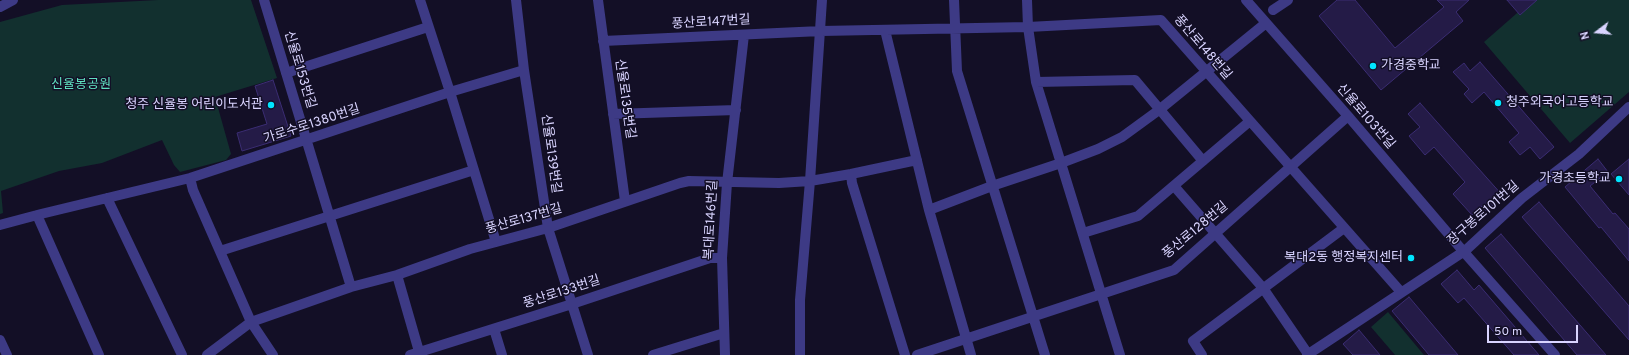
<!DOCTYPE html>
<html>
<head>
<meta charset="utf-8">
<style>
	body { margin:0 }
	#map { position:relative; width:1629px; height:355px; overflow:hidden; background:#130f26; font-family:Overpass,sans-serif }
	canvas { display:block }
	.north { position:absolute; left:1577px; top:12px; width:40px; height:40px; -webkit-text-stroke:3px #130f26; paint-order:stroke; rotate:254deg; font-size:11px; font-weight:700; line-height:16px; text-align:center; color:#d9d4ff }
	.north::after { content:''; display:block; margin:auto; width:14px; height:18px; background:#d9d4ff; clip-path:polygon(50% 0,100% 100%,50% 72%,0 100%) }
	.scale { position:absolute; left:1487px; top:325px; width:91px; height:18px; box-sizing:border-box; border:2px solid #d9d4ff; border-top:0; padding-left:5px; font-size:12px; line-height:14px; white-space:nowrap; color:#d9d4ff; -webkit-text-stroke:3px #130f26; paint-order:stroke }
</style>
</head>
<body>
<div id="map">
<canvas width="1629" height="355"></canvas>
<div class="north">N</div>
<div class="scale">50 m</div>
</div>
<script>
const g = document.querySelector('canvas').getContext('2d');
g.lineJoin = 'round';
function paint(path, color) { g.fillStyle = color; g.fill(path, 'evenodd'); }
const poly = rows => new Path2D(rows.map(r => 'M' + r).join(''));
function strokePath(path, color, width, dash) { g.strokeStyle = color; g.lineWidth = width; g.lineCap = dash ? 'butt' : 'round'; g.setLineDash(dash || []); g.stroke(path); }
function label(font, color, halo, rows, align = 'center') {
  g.font = font + ' Overpass,"Noto Sans KR",sans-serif'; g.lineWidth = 3; g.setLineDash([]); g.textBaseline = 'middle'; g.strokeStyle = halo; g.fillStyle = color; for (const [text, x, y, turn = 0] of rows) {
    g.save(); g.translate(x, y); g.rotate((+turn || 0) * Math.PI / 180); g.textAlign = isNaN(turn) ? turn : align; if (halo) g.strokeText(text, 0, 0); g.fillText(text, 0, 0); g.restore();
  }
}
paint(poly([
	[158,0,251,0,277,78,215,97,231,154,226,160,180,172,174,165,162,140,102,163,59,171,1,191,3,213,0,214,0,22,62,5],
	[1532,0,1629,0,1629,92,1570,143,1484,42],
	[1388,312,1424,355,1395,355,1371,327]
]), '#12302f');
const building = poly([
	[1337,0,1355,0,1395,48,1444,7,1437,0,1469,0,1456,12,1463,21,1381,90,1319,16,1337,0],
	[1507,0,1537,0,1520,15,1507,0],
	[1480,62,1554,147,1540,159,1530,147,1520,155,1509,142,1519,133,1484,92,1472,103,1464,94,1469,89,1453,72,1464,63,1470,71,1480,62],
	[273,80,291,136,242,151,237,133,267,124,255,86,273,80],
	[1420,103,1503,196,1486,211,1482,206,1472,215,1453,194,1465,182,1434,147,1425,155,1409,136,1420,127,1408,114,1420,103],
	[1598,159,1608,172,1590,186,1613,214,1615,213,1629,229,1629,261,1601,227,1599,228,1565,187,1598,159],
	[1629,159,1629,195,1611,174,1629,159],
	[1539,202,1629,306,1629,340,1522,217,1539,202],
	[1501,234,1606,355,1577,355,1485,248,1501,234],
	[1457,270,1474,290,1479,285,1539,355,1514,355,1464,298,1458,303,1441,284,1457,270],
	[1409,297,1458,355,1429,355,1392,311,1409,297],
	[1359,330,1380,355,1353,355,1343,344,1359,330]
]);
paint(building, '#241b47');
strokePath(building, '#3b2d73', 1);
strokePath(poly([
	[264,0,351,287],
	[420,0,450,92,496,242],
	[516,0,524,70,548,228,588,355],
	[598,0,625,201],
	[954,0,957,71,1045,355],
	[1027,0,1028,27,1036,82,1120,355],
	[1246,0,1348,116,1463,251,1555,355],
	[0,7,13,0],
	[1273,10,1288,0],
	[885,30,929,210,971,355],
	[603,41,821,31,1028,27,1161,20,1401,292],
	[286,73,428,27],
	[1036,82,1135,80,1203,161],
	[613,114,736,110],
	[851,174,852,183,905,355],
	[190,178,193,190,251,322,273,355],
	[1174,186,1263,288,1308,354],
	[107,198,182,355],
	[929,210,992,186,1061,163,1098,149,1122,137,1159,110,1266,23],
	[37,215,99,355],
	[0,225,41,214,190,178,450,92,524,70],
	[1083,233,1138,216,1250,121],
	[220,251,474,170],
	[397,275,420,355],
	[494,329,502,355],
	[0,340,7,355],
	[207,355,251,322,351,287,397,275,470,249,548,228,680,183,689,181,779,183,810,181,851,174,917,160],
	[410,355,572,304,710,258,722,258],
	[653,355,724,333],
	[725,355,722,258,727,183,744,35],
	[800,355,800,300,810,181,822,0],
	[917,355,1174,270,1348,116],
	[1202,355,1193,341,1344,228],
	[1307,355,1466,250,1522,198,1579,154,1629,107]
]), '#3d3a85', 10);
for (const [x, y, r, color] of [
	[1373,66,4,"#00e5ff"],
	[1498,103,4,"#00e5ff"],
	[271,105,4,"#00e5ff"],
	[1619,179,4,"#00e5ff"],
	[1411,258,4,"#00e5ff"]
]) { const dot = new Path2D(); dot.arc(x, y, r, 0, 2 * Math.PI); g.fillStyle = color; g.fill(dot); strokePath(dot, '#130f26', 1.5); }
label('13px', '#d9d4ff', '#130f26', [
	["풍산로147번길",711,23,-3],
	["풍산로148번길",1202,48,49],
	["신율로153번길",299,70,73],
	["신율로135번길",624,99,82],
	["신율로103번길",1365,117,49],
	["가로수로1380번길",312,125,-18],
	["신율로139번길",550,154,82],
	["장구봉로101번길",1484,214,-41],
	["풍산로137번길",524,220,-16],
	["복대로146번길",712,220,-87],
	["풍산로128번길",1196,231,-40],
	["풍산로133번길",562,293,-18]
]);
label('13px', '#d9d4ff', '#130f26', [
	["가경중학교",1381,66,"left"],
	["청주외국어고등학교",1506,103,"left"],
	["청주 신율봉 어린이도서관",263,105],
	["가경초등학교",1611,179],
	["복대2동 행정복지센터",1403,258]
], 'right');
label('13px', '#5fe0c0', '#130f26', [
	["신율봉공원",81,85]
]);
</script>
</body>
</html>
